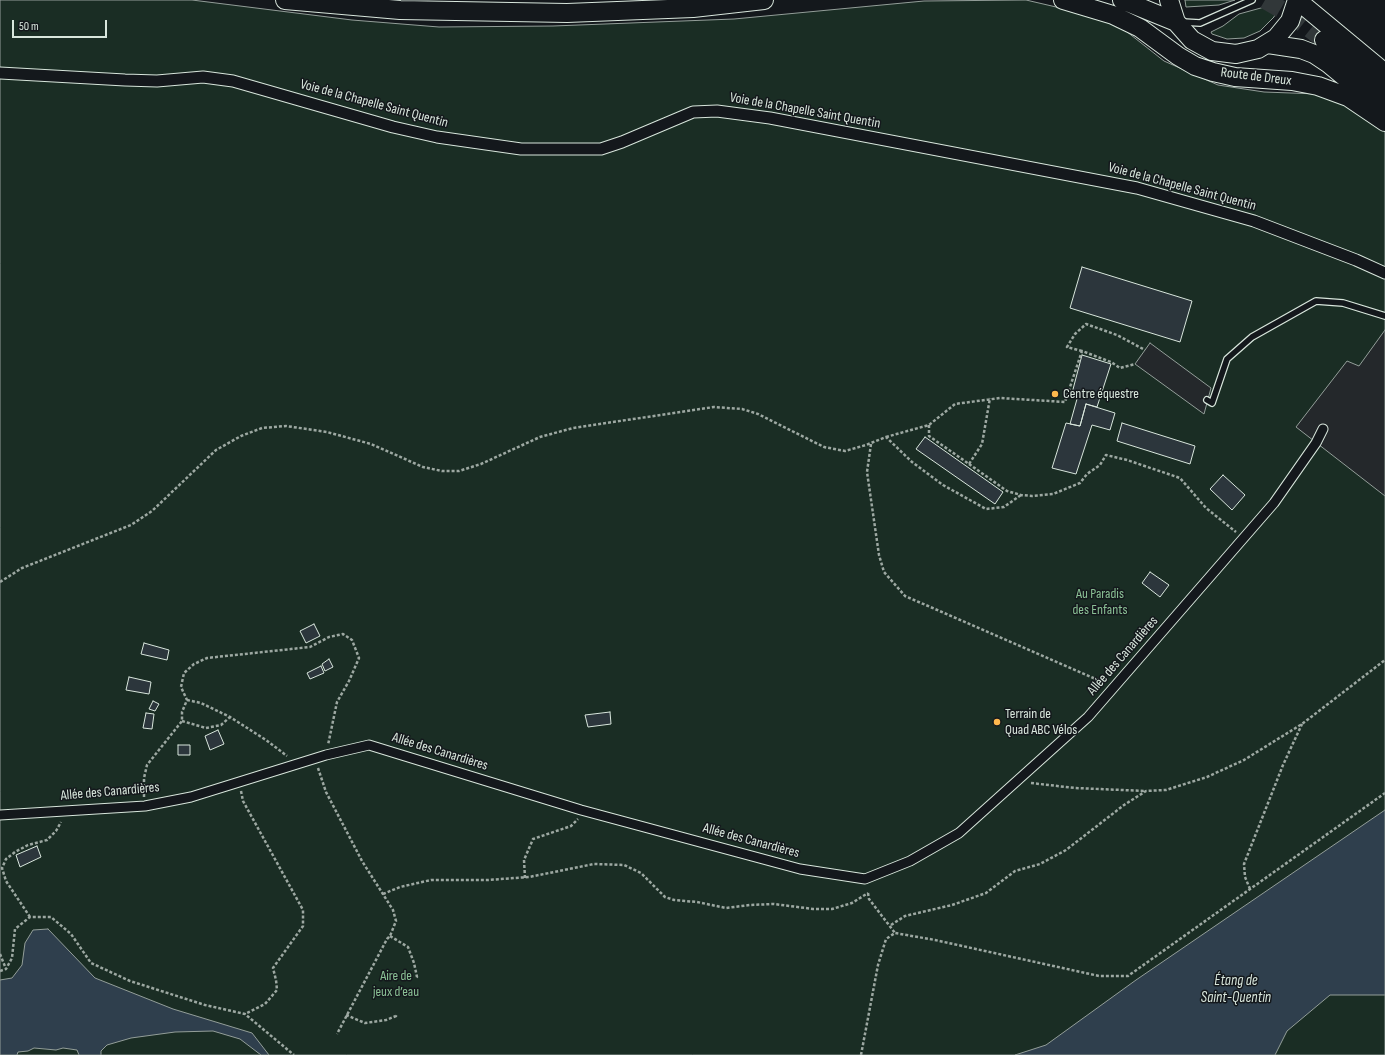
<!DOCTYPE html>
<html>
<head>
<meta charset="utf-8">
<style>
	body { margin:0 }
	#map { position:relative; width:1385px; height:1055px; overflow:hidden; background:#14181c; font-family:"Sofia Sans Condensed",sans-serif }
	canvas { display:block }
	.scale { position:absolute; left:12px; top:20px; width:95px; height:18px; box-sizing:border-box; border:2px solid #d8e6dc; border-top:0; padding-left:5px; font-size:12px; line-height:14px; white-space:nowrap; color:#d8e6dc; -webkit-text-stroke:3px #14181c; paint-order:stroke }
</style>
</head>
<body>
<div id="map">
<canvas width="1385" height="1055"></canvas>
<div class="scale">50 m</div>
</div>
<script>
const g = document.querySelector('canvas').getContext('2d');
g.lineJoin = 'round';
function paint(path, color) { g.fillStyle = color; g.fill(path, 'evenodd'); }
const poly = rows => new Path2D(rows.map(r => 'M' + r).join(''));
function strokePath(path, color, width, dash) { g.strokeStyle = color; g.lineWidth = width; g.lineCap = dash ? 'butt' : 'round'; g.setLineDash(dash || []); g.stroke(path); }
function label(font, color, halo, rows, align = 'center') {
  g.font = font + ' "Sofia Sans Condensed",sans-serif'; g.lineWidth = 3; g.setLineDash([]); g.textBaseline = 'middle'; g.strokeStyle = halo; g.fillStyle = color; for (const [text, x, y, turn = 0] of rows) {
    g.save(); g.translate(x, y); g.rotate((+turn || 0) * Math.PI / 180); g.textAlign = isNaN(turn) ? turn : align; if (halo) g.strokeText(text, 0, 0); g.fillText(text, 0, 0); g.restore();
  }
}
const green = poly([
	[0,0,192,0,352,20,439,27,553,26,734,19,924,1,1026,0,1112,20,1164,61,1218,85,1264,92,1318,94,1361,105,1385,123,1385,1055,0,1055,0,0],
	[1185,0,1235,0,1219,5,1186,7,1185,0],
	[1279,3,1274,17,1260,31,1244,38,1227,39,1212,34,1211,32,1223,26,1239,14,1279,3]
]);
paint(green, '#1a2d24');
strokePath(green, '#939e99', 1);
const parking = poly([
	[1385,330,1385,496,1296,427,1347,361,1359,366,1385,330],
	[1150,343,1211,388,1204,414,1135,364,1150,343]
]);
paint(parking, '#24282b');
strokePath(parking, '#939e99', 1);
const water = poly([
	[1385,810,1385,995,1330,995,1287,1031,1275,1055,1015,1055,1046,1045,1136,980,1385,810],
	[48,929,95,978,173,1009,252,1033,269,1055,261,1055,240,1039,213,1031,175,1032,131,1038,107,1045,101,1051,101,1055,79,1055,77,1050,63,1048,56,1050,34,1048,28,1051,18,1052,17,1055,0,1055,0,980,12,978,22,965,25,943,33,930,48,929]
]);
paint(water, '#2f3f4d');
strokePath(water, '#939e99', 1);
const building = poly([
	[1082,267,1192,301,1180,342,1070,308,1082,267],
	[1082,355,1111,364,1097,407,1086,404,1080,426,1070,424,1077,399,1071,397,1082,355],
	[1086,404,1115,413,1110,430,1092,425,1076,474,1052,468,1066,423,1080,426,1086,404],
	[1122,423,1195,446,1190,464,1117,441,1122,423],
	[925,437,1003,492,995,504,916,449,925,437],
	[1223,475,1245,495,1232,510,1210,489,1223,475],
	[1150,572,1169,585,1160,597,1142,583,1150,572],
	[314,624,320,636,306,643,300,631,314,624],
	[144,643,169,650,167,660,141,654,144,643],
	[329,659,333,667,325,671,322,664,329,659],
	[321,666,324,673,310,679,307,673,321,666],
	[129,677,151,682,149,694,126,690,129,677],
	[153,701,159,704,155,711,149,709,153,701],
	[610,712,611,724,588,727,585,715,610,712],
	[146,713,154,714,152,729,143,728,146,713],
	[218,730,224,744,210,750,205,736,218,730],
	[178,745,190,745,190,755,178,755,178,745],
	[37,846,41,857,20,867,16,855,37,846]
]);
paint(building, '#2c363c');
strokePath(building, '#d8e6dc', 1);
strokePath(poly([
	[1265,0,1296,18,1324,40]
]), '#313739', 18, [18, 9]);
const service = poly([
	[1183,22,1200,23,1252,0],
	[1207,400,1212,403,1227,359,1252,337,1316,301,1343,303,1385,316]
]);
const pedestrian = poly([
	[0,815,145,806,191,797,326,755,369,745,581,810,800,869,865,879,910,861,959,833,1088,717,1274,503,1316,443,1323,429]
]);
const minor = poly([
	[0,73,125,80,157,81,203,77,233,81,393,127,437,137,521,149,601,149,622,142,693,112,717,111,770,118,1137,188,1254,221,1356,260,1385,273]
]);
const primary = poly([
	[285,0,400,10,567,13,693,8,764,0],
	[1063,0,1113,15,1140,28,1178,56,1195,66,1213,72,1235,77,1292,81,1318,86,1348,97,1385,122],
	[1122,0,1176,22],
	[1169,0,1176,22,1192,40,1212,51,1236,54,1258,49,1276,38,1290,21,1297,0],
	[1297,0,1385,73],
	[1324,40,1385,91],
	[1268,44,1301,49,1314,54,1329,64,1381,107]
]);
strokePath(service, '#d8e6dc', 8);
strokePath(pedestrian, '#d8e6dc', 11);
strokePath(minor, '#d8e6dc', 13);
strokePath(primary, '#d8e6dc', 20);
strokePath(poly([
	[1082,351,1067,347,1075,334,1086,324,1117,335,1145,350],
	[929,425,929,436,969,464,982,444,990,398],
	[886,437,929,425,955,404,1000,398,1065,402,1082,351,1111,362,1120,368,1135,364],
	[871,444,867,472,879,555,884,572,905,596,1105,683],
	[969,464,1007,491,1021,495,1032,496,1053,494,1080,483,1087,474,1100,465,1106,455,1127,460,1180,478,1206,508,1236,532],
	[0,582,22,568,131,525,152,511,216,450,241,436,262,428,286,426,327,432,371,444,423,467,442,471,459,471,481,464,540,437,573,428,714,407,742,409,758,414,824,447,845,451,866,445,886,437,912,462,943,485,986,509,1004,507,1021,495],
	[187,700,201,703,230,717,266,740,287,756],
	[182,721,206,728,221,725,230,717],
	[318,768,326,792,362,861,393,910,396,921,390,936,387,939,337,1034],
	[1031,783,1075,788,1146,791],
	[241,791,243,801,303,910,303,926,273,968,276,980,277,990,265,1004,245,1014],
	[144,797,144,778,147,765,182,721,182,712,187,700,181,687,184,673,194,664,207,658,310,647,329,637,343,634,352,640,359,658,349,681,337,702,328,745],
	[525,878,524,860,533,839,571,826,578,819],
	[1250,889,1245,877,1244,864,1283,765,1302,724],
	[868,893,869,899,895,933],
	[383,894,400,887,431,880,488,880,529,877,594,864,624,865,641,873,665,897,674,900,697,902,726,908,750,905,774,904,813,909,832,909,852,903,868,893],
	[30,917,6,881,2,868,6,859,15,852,28,845,47,840,56,831,61,822],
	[891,925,905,916,952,905,986,893,1015,871,1040,864,1066,850,1124,805,1146,791,1166,790,1207,777,1244,760,1302,724,1385,660],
	[390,936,408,947,414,963,417,977,415,978],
	[0,954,6,969],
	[0,971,6,969,12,958,15,929,30,917,51,917,71,934,91,963,130,981,205,1005,245,1014,294,1055],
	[346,1015,365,1023,386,1020,396,1016,395,1014],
	[861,1055,878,965,886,939,895,933,935,940,1099,976,1128,976,1385,793]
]), '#9da8a2', 2.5, [3, 2]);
strokePath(service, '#14181c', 5.5);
strokePath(pedestrian, '#14181c', 9);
strokePath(minor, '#14181c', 11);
strokePath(primary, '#14181c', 18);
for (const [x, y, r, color] of [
	[1055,394,4,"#ffb74d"],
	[997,722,4,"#ffb74d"]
]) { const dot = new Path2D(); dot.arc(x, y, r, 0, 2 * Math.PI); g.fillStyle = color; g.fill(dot); strokePath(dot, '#14181c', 1.5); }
label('14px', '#d8e6dc', '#14181c', [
	["Route de Dreux",1256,77,7],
	["Voie de la Chapelle Saint Quentin",374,104,15],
	["Voie de la Chapelle Saint Quentin",805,111,10],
	["Voie de la Chapelle Saint Quentin",1182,187,15],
	["Allée des Canardières",1123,656,-49],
	["Allée des Canardières",440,752,17],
	["Allée des Canardières",110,792,-5],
	["Allée des Canardières",751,841,15]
]);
label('14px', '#d8e6dc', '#14181c', [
	["Centre équestre",1063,394],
	["Terrain de",1005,714],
	["Quad ABC Vélos",1005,730]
], 'left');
label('14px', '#8ac095', '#14181c', [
	["Au Paradis",1100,594],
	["des Enfants",1100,610],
	["Aire de",396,976],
	["jeux d’eau",396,992]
]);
label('italic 15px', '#d8e6dc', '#14181c', [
	["Étang de",1236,981],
	["Saint-Quentin",1236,998]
]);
</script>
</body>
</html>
